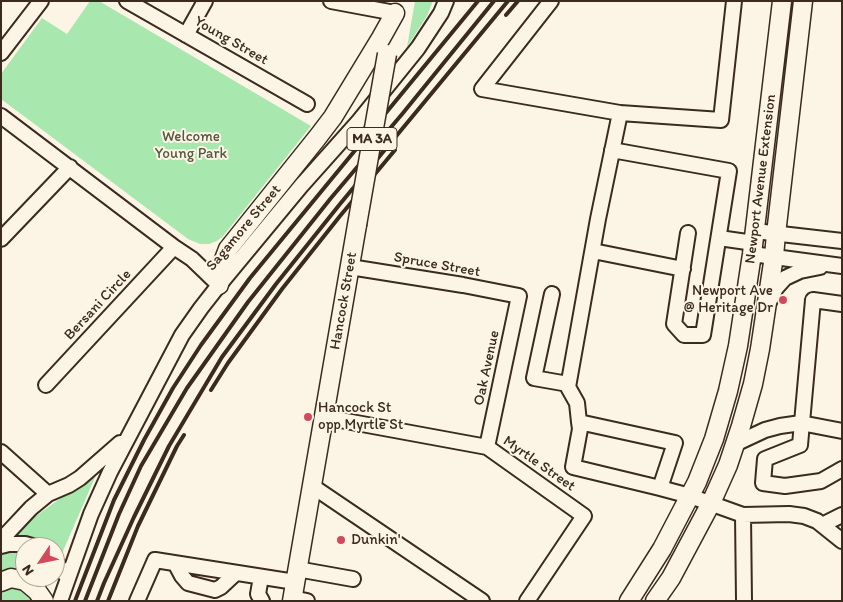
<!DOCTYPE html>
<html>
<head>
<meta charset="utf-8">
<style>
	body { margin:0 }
	#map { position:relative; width:843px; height:602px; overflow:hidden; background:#fcf5e5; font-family:Itim,sans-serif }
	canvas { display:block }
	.frame { position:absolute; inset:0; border:2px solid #3b2a1e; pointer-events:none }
	.north { position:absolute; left:15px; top:537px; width:50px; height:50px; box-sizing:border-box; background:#fcf5e5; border:1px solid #afa495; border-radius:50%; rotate:236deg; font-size:14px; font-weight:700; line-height:20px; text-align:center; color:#3b2a1e }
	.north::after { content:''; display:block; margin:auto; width:18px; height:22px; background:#d1495b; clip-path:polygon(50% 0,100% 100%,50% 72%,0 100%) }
</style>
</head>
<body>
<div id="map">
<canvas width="843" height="602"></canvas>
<div class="frame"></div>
<div class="north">N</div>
</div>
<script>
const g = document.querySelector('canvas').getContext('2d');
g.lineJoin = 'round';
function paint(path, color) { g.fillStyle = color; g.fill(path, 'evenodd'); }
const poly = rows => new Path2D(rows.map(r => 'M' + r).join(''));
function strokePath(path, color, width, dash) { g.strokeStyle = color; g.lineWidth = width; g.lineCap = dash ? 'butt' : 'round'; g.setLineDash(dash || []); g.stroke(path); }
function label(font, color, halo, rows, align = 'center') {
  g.font = font + ' Itim,sans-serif'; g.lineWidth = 4; g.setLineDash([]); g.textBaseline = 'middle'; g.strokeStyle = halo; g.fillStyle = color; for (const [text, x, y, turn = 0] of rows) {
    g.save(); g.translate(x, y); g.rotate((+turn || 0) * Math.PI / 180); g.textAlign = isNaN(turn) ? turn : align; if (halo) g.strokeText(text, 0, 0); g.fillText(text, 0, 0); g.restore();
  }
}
paint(poly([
	[90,1,99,1,311,126,224,235,217,241,209,244,200,244,188,239,1,99,1,74,42,18,67,34],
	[415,1,433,1,427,16,407,47],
	[95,473,96,475,60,558,55,552,55,547,49,547,39,542,14,539,14,537,25,525,36,516],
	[19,549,25,550,25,574,1,573,1,555],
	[10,587,23,589,35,601,1,601,1,589]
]), '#a8e7ae');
const minor = poly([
	[127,1,307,104],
	[331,1,395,13],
	[551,1,482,89,620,113,598,219,568,387,577,403,579,422,580,429,573,467,660,488,675,443,579,422],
	[186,35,205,1],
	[1,53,41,1],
	[620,113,721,120,734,1],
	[1,116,174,247,192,259,219,285],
	[612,150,729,171,703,335,684,335,674,324,688,233],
	[755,231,842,241],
	[719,238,754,243],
	[1,239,70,167],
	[593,251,683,269],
	[752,254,842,266],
	[350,267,463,285,519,296,487,447],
	[552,294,534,378,568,384],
	[769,302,776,288,785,278,800,271,820,267],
	[842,304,813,300,800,445,765,459,763,483,785,486,821,481,842,469],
	[46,385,174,247],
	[324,417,487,447,584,516,527,601],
	[735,444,765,430,780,426,801,423,842,431],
	[1,452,48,494],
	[312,486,482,601],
	[660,488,690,496,743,515,789,514,804,516,817,521,842,541],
	[743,515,744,601],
	[822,525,842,515],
	[1,540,31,508,48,494,69,485,80,478,120,443],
	[1,546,9,544,25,544,36,547],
	[55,561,68,578],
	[175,563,182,576,188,583,215,590,221,587,236,573],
	[297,569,353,579],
	[261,577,258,594,262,601],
	[292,598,307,601],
	[60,601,91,514,110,472,182,335,201,308,219,285,301,186,359,121,418,48,441,13,446,1],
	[137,601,155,560,295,582]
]);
const major = poly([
	[219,285,223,262,228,249,317,138,333,117,381,38,395,13],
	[1,582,11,578,25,581,37,591,44,601],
	[292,601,357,225],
	[629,601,662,549,697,482,714,439,728,391,738,346,752,254,782,1],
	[655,601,671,578,711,503,728,465,741,426,753,384,760,349,774,256,776,234,803,1]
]);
strokePath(minor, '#3b2a1e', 18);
strokePath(major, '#3b2a1e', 21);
strokePath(minor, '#fcf5e5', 14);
strokePath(major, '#fcf5e5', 18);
strokePath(poly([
	[506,15,518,1],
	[211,390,228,363,282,289,340,216,395,150],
	[75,601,114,500,144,440,173,388,201,345,250,278,478,1],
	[85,601,119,514,141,466,187,388,248,302,331,198,403,113,494,1],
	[97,601,104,583,134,517,169,446,222,357,276,284,340,204,508,1],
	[108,601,138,526,177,446,184,435]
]), '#3b2a1e', 4);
const majorBridge = poly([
	[357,225,387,54]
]);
strokePath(majorBridge, '#3b2a1e', 21, []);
strokePath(majorBridge, '#fcf5e5', 18);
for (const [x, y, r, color] of [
	[783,300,5,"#d1495b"],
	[308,417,5,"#d1495b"],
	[341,540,5,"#d1495b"]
]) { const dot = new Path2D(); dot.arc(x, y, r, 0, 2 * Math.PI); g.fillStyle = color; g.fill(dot); strokePath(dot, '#fcf5e5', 2); }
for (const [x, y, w] of [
	[372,139,50]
]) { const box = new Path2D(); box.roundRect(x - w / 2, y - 11.5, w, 23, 4); g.fillStyle = '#fcf5e5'; g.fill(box); strokePath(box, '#3b2a1e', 1); }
label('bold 14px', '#3b2a1e', null, [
	["MA 3A",372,139]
]);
label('15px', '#3b2a1e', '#fcf5e5', [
	["Young Street",231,41,30],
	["Newport Avenue Extension",761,179,-83],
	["Sagamore Street",244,228,-50],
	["Spruce Street",437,265,10],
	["Hancock Street",344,301,-80],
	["Bersani Circle",98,305,-47],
	["Oak Avenue",487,368,-78],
	["Myrtle Street",539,464,35]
]);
label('15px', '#565942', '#fcf5e5', [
	["Welcome",191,137],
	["Young Park",191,154]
]);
label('15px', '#3b2a1e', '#fcf5e5', [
	["Newport Ave",773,291,"right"],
	["@ Heritage Dr",773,308,"right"],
	["Hancock St",318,408],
	["opp Myrtle St",318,425],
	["Dunkin'",351,540]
], 'left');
</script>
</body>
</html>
